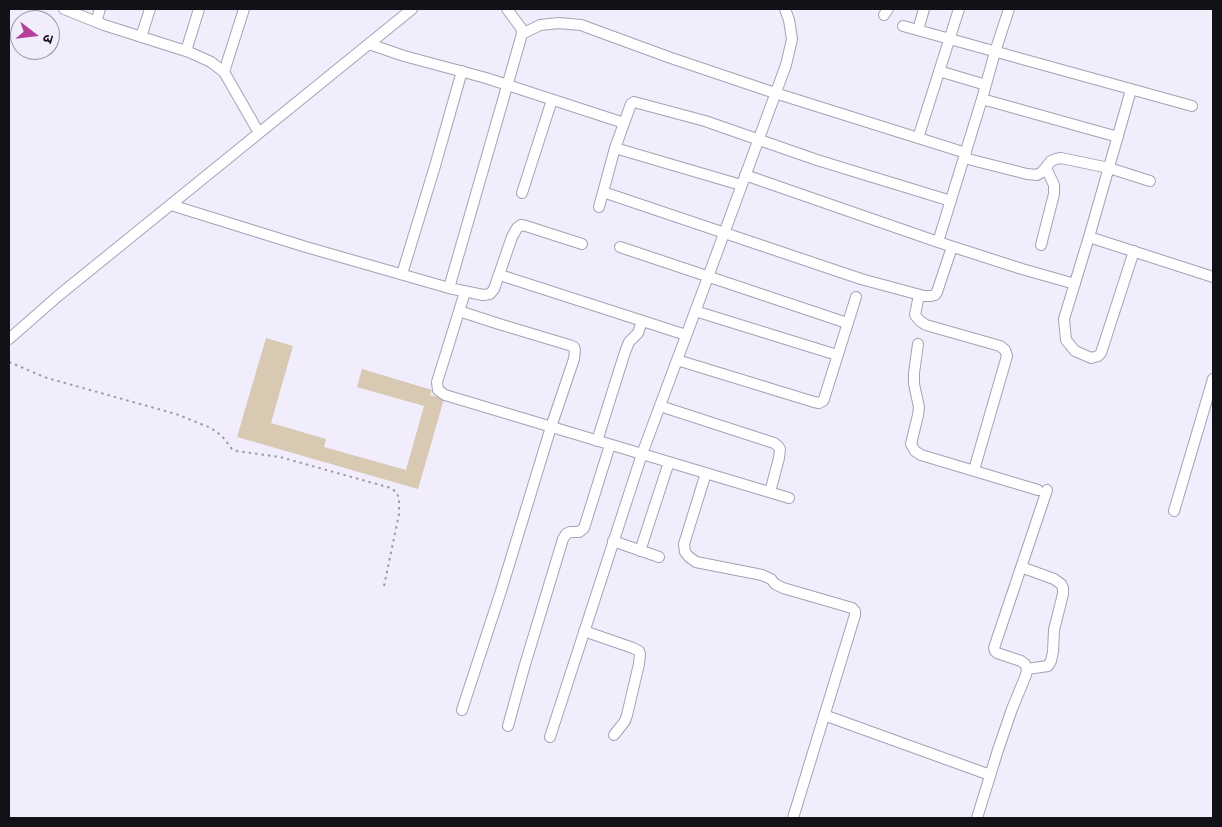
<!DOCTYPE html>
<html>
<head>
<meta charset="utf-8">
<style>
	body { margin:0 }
	#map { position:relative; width:1222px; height:827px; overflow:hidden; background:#f1edfc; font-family:Roboto,"Noto Sans Devanagari",sans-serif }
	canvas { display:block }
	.frame { position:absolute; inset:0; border:10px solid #131018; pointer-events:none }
	.north { position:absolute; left:10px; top:10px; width:50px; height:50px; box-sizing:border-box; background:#f1edfc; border:1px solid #9895a1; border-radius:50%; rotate:106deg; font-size:14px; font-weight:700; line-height:20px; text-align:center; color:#131018 }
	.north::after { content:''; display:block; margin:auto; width:18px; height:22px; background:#b6419a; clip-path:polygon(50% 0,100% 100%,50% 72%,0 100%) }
</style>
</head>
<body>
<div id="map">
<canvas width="1222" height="827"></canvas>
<div class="frame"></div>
<div class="north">उ</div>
</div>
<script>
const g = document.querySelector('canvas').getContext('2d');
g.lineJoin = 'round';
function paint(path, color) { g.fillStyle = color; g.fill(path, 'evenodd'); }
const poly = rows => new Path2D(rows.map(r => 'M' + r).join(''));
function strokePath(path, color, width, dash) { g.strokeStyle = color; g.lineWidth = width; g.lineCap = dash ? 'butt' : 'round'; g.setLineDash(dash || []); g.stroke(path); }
paint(poly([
	[266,338,293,346,271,423,326,439,324,447,406,470,424,406,357,387,362,369,432,390,430,395,444,399,418,489,237,437]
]), '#d8c9b3');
const street = poly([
	[64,9,104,25,189,52,211,62,224,72,259,133],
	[884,15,888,9],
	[96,22,100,9],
	[903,26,1192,106],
	[918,30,924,9],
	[522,34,540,25,559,23,581,25,671,58,775,93,966,153],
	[141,37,150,9],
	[369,44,404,56,486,78,624,123],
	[186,51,199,9],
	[939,71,986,85],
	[224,72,244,9],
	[1131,90,1089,237,1064,319,1066,340,1075,351,1091,358,1098,356,1101,353,1134,251],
	[982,99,1118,137],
	[918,138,959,9],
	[615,148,741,185],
	[964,158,1027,174,1037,175,1042,172,1051,161,1056,159,1061,158,1109,168,1150,181],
	[745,175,938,242,1022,269,1075,284],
	[603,192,861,279,924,296,931,296,935,295,937,292,952,247],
	[522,193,552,100],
	[171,205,306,247,449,288,483,295,490,294,494,289,512,237,517,228,521,225,526,226,582,244],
	[599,207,615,148,631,104,634,102,705,121,817,160,951,201],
	[1089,237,1213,277],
	[938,242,982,99,995,52,1009,9],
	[1041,245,1054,194,1054,185,1046,168],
	[620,247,847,323],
	[402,274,435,166,462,71],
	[500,275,686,335],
	[449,288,522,34,521,28,507,9],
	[465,292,437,382,438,390,445,395,789,498],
	[919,295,915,315,920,321,926,325,1000,346,1005,350,1007,356,974,470],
	[459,311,499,324,569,345,574,347,575,350,574,359,551,427,501,591,462,710],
	[695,311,837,355],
	[9,339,58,296,412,9],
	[918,344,914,373,914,384,919,407,918,415,911,444,915,451,921,455,1038,490],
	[677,360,814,402,819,403,823,401,824,399,856,297],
	[660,406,774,443,778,446,780,449,779,458,770,492],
	[597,441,625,352,629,342,638,333,642,321],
	[706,473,684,544,685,552,689,557,696,562,762,575,771,579,775,584,783,588,852,608,855,611,855,615,793,818],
	[1174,511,1213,379],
	[613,541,659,557],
	[640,551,669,462],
	[1021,567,1054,579,1061,584,1063,588,1063,594,1054,630,1053,652,1051,661,1048,666,1027,669],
	[584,631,633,648,639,651,640,654,639,664,627,715,625,721,614,735],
	[824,715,990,775],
	[508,726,524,668,563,539,566,534,570,532,579,532,584,528,610,445],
	[550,737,642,454,708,277,786,65,792,39,789,20,785,9],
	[977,818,998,750,1012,709,1026,675,1027,669,1025,664,1021,661,997,653,995,651,994,648,1047,490]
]);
strokePath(street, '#a7a0b7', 12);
strokePath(poly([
	[9,362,47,378,176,414,211,428,222,436,232,449,237,451,280,457,391,488,396,492,399,498,399,514,384,586]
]), '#9d9aa6', 2, [2.5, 4]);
strokePath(street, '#fff', 10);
</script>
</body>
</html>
